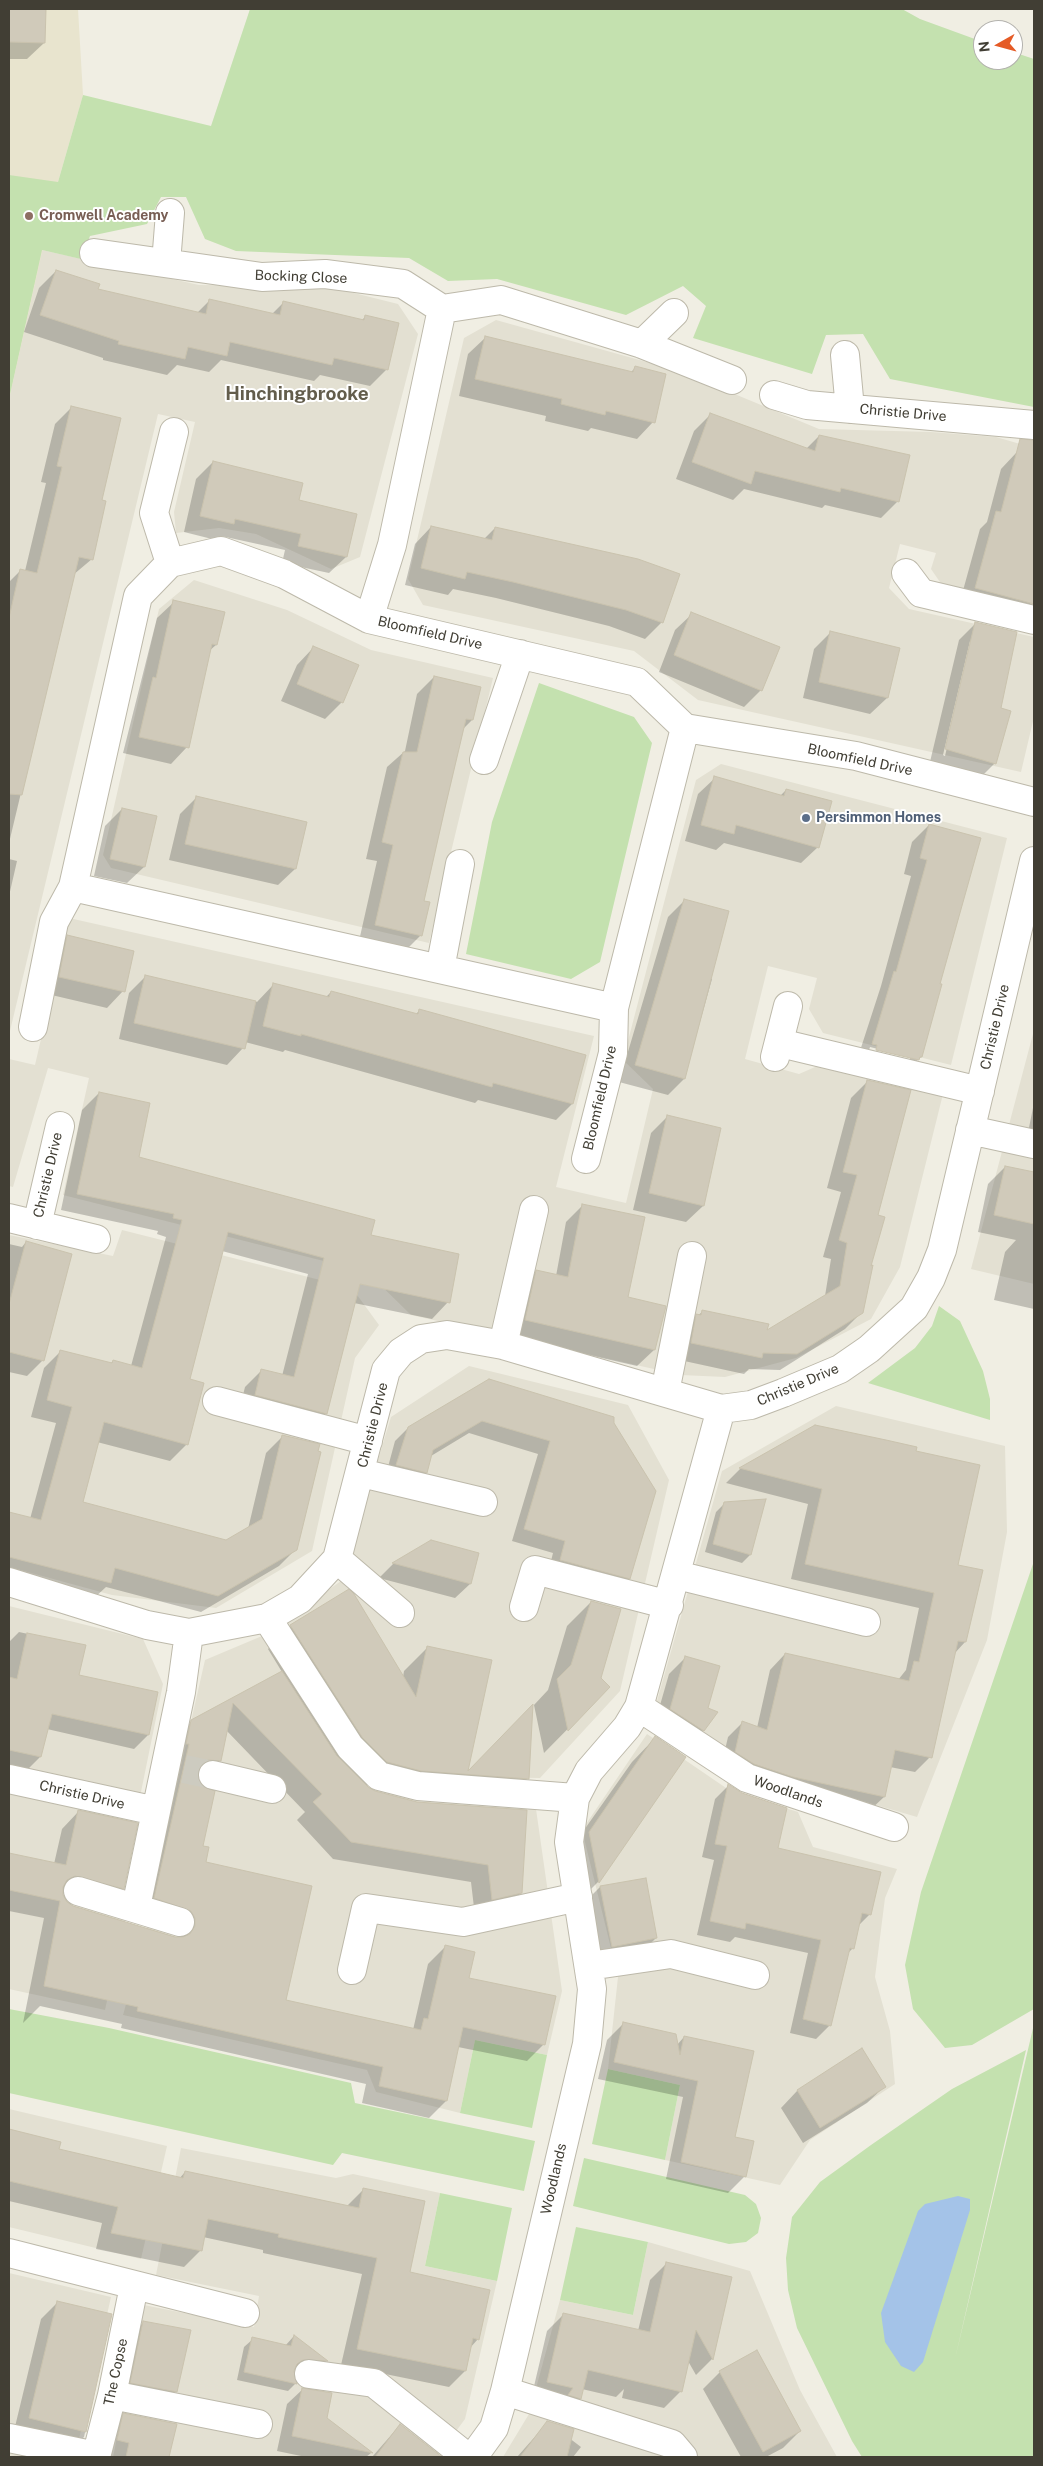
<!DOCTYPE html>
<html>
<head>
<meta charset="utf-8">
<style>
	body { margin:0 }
	#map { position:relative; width:1043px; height:2466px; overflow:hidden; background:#f0eee3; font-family:"Public Sans",sans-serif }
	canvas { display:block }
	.frame { position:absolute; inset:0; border:10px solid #413e34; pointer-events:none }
	.north { position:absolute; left:973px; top:20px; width:50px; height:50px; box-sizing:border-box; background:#fff; border:1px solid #b3b2ae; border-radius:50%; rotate:263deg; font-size:14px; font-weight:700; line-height:20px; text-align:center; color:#413e34 }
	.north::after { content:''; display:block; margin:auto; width:18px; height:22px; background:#e55b26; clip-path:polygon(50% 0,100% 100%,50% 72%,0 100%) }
</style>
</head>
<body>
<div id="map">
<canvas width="1043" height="2466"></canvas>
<div class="frame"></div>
<div class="north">N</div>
</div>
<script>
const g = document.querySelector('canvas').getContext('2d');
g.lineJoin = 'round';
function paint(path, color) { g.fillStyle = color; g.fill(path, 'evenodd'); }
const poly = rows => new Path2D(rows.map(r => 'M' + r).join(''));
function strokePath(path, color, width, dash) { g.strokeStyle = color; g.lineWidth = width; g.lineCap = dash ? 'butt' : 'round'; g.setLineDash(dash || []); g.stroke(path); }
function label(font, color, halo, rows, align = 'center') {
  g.font = font + ' "Public Sans",sans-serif'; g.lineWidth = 4; g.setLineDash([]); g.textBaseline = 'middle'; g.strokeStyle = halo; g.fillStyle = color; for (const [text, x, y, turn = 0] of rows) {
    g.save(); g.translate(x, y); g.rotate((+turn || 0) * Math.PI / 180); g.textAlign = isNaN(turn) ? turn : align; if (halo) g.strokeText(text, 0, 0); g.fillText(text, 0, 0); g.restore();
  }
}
paint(poly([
	[42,250,199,285,326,286,398,304,418,334,360,557,331,569,256,534,219,528,176,533,174,512,195,422,158,414,9,1035,9,399],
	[496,320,679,371,819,429,931,432,996,437,1034,448,1034,607,942,585,931,569,936,553,900,544,889,588,909,609,1034,637,1034,717,1021,772,698,700,634,651,423,605,408,579,464,338],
	[194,580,287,610,371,650,493,678,429,943,111,868,103,855,159,609],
	[721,764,1007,838,951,1065,823,1033,809,1009,817,978,768,966,745,1059,799,1074,822,1064,943,1094,900,1267,871,1319,796,1358,725,1377,681,1375,411,1315,367,1272,63,1195,89,1078,48,1068,13,1187,9,1186,9,1059,35,1065,69,918,594,1036,556,1187,626,1203,653,1089,623,1060,696,780],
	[1034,1030,1034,1284,971,1269],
	[122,1230,352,1288,379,1325,355,1358,312,1551,216,1608,112,1595,9,1567,9,1235,113,1256],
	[469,1366,628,1405,669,1480,620,1691,540,1778,401,1776,380,1767,281,1623,341,1581,391,1417],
	[836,1406,1005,1446,1007,1532,987,1640,917,1817,750,1768,655,1708,722,1471],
	[9,1606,143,1639,163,1684,122,1885,74,1875,68,1901,126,1917,105,2010,9,1989],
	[262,1636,341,1759,369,1787,411,1798,536,1809,562,1991,547,2055,475,2040,460,2113,376,2092,367,2070,123,2015,147,1927,202,1937,208,1911,151,1897,205,1660],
	[647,1734,729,1790,798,1812,813,1847,897,1869,885,1898,875,1977,890,2031,895,2084,810,2140,780,2185,665,2160,680,2085,608,2069,618,1977,582,1830],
	[9,2109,167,2146,141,2259,9,2227],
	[181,2148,336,2178,353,2174,440,2193,425,2266,497,2281,465,2419,437,2457,113,2457,144,2305,254,2327,259,2296,156,2275],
	[648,2242,750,2271,800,2390,837,2457,503,2457,529,2414,560,2300,633,2315],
	[9,2273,111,2297,75,2457,9,2457]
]), '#e3e0d2');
paint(poly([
	[9,9,78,9,83,95,58,182,9,399]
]), '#e8e4ce');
paint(poly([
	[250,9,902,9,920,19,983,42,983,60,1013,60,1013,52,1034,59,1034,407,890,379,863,334,826,335,812,374,693,338,706,306,683,286,626,315,497,279,448,281,409,258,236,251,205,239,186,197,161,197,147,224,90,236,81,259,42,250,9,399,9,175,58,182,83,95,211,126],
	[539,683,634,717,652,743,600,962,571,979,466,954,492,822],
	[939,1306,960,1321,983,1371,990,1399,990,1420,868,1383,915,1348,932,1326],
	[1034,1561,1034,2009,972,2045,945,2048,913,2009,905,1965,921,1892],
	[9,2009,109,2028,351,2083,355,2103,535,2141,524,2191,342,2153,333,2165,9,2093],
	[1034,2024,1034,2457,862,2457,852,2441,797,2328,788,2290,786,2258,792,2217,820,2182,871,2145,952,2089,1026,2050,955,2359],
	[475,2040,547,2055,532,2128,460,2113],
	[608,2069,680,2085,665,2160,592,2144],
	[584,2158,745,2195,756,2204,761,2218,758,2233,746,2242,729,2244,573,2206],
	[440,2193,512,2208,497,2281,425,2266],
	[576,2227,648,2242,633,2315,560,2300]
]), '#c4e1af');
paint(poly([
	[958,2196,970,2199,970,2210,923,2362,914,2372,901,2366,885,2342,881,2313,918,2211,925,2204]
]), '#a4c3e8');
paint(poly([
	[9,9,45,9,44,43,27,59,9,59],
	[56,271,96,290,196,314,209,301,271,315,283,303,361,321,365,317,387,369,370,386,320,375,314,381,221,360,209,372,177,365,167,375,103,360,103,358,24,332,39,288],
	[485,338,630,373,635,368,653,422,637,439,591,428,588,431,545,421,546,416,459,396,468,354],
	[71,408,101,501,92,559,73,575,9,843,9,582,21,570,25,571,46,483,41,482,55,424],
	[710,415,806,449,819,436,898,501,881,518,825,505,822,508,744,489,733,500,676,479,694,431],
	[1017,452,1034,457,1034,593,1031,603,1015,620,959,605,980,529,987,522,1001,469],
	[213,462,298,501,346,557,329,573,282,563,285,550,221,536,216,540,184,532,196,479],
	[431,527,484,539,495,528,662,622,645,639,609,626,496,598,453,589,448,595,405,585,415,544],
	[174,602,216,645,209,651,187,747,171,764,123,753,157,618],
	[692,614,761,690,744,707,659,672,675,630],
	[976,623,999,709,995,763,978,780,929,766,959,640],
	[970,641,972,641,945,756,943,755],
	[830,633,899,649,887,698,870,714,803,698,814,649],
	[313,648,342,702,325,719,281,701,297,665],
	[434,677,472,720,463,729,423,902,421,935,404,952,359,941,377,861,366,859,387,767,405,751,417,694],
	[715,778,780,796,786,790,818,847,801,863,724,843,716,850,685,841,698,794],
	[197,797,295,869,278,885,169,860,180,814],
	[122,809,155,817,144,867,127,883,94,876,105,826],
	[929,825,938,984,921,1057,901,1076,857,1060,881,986,911,876,904,874,912,842],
	[870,1047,910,1057,910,1060,869,1050],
	[9,859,17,861,9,896],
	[685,900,709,978,712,979,684,1079,668,1095,619,1082,668,917],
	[68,937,123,991,107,1008,43,993,51,953],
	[146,976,257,1002,274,984,326,997,331,992,415,1015,419,1011,572,1104,556,1120,478,1100,475,1103,285,1050,283,1052,245,1042,243,1048,227,1065,119,1039,129,993],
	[868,1081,876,1216,862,1312,845,1329,780,1370,749,1369,744,1374,675,1359,680,1332,703,1311,766,1333,825,1296,831,1259,823,1257,841,1192,827,1188,851,1098],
	[99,1093,137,1158,369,1236,448,1302,432,1319,354,1303,326,1413,309,1430,239,1411,245,1387,262,1370,282,1376,308,1274,222,1251,188,1380,187,1444,170,1461,97,1442,82,1503,226,1541,248,1529,266,1453,283,1436,296,1549,279,1566,201,1612,106,1587,93,1599,9,1578,9,1514,30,1519,56,1423,31,1417,44,1368,61,1351,110,1364,113,1361,131,1366,166,1237,157,1234,158,1231,61,1210,82,1110],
	[1034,1103,1034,1152,1025,1147],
	[667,1117,703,1206,686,1222,633,1210,651,1133],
	[1005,1167,1034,1174,1034,1309,994,1300,1005,1252,1016,1240,978,1232,988,1184],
	[583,1205,627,1298,665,1307,654,1350,637,1366,509,1337,520,1288,537,1271,556,1276,566,1222],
	[26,1242,43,1360,27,1376,9,1372,9,1244,22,1247],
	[490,1381,613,1418,629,1578,616,1591,548,1573,553,1553,512,1541,538,1454,469,1433,431,1456,426,1472,413,1484,385,1478,395,1441,408,1428],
	[815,1426,915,1452,957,1566,965,1642,954,1654,930,1757,915,1772,890,1767,884,1797,868,1812,721,1767,728,1737,743,1722,757,1728,770,1670,785,1654,898,1680,906,1670,919,1608,791,1579,808,1504,726,1483,740,1469],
	[725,1503,750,1555,742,1563,705,1552,716,1512],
	[431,1541,478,1554,470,1584,455,1598,379,1578,393,1564],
	[591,1602,600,1679,609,1687,544,1753,534,1705,548,1690,567,1626],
	[291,1626,403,1677,404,1671,427,1648,466,1774,528,1778,504,1801,397,1793,362,1784,374,1792,416,1803,521,1893,504,1910,475,1916,471,1882,333,1859,297,1820,305,1812,226,1730,220,1760,203,1778,197,1777,204,1863,285,2001,413,2030,428,1964,445,1947,468,1979,544,2044,527,2061,458,2047,446,2101,429,2118,362,2103,366,2084,121,2028,122,2024,40,2006,23,2023,44,1918,9,1911,9,1854,54,1864,62,1829,79,1811,123,1888,105,1905,61,1893,66,1903,73,1907,178,1938,174,1928,137,1915,174,1739,192,1721,282,1672,268,1649],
	[208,1759,208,1762,197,1769,195,1767],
	[19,1632,84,1646,78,1676,148,1735,134,1749,47,1729,40,1757,26,1771,9,1767,9,1642],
	[685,1658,707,1709,703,1730,687,1747,654,1726,669,1674],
	[655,1738,685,1757,598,1882,575,1905,565,1857,632,1762],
	[728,1786,776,1849,870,1914,858,1926,853,1948,847,1954,830,2025,816,2039,790,2033,808,1953,735,1937,730,1942,697,1935,714,1860,702,1857,715,1799],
	[600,1887,656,1938,632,1962,588,1970,576,1911],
	[623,2024,677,2045,684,2037,733,2137,745,2176,728,2193,666,2179,683,2097,598,2079,607,2040],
	[861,2050,884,2087,867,2103,803,2143,781,2108,797,2091],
	[15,2132,58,2150,179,2179,185,2172,347,2206,364,2189,408,2273,478,2339,470,2348,465,2371,449,2387,341,2365,362,2274,263,2253,263,2250,203,2237,200,2251,184,2267,96,2249,102,2223,9,2201,9,2139],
	[666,2264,730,2278,712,2359,696,2375,688,2361,681,2391,664,2408,622,2398,624,2389,616,2397,582,2389,580,2398,563,2415,531,2399,547,2331,564,2314,638,2331,650,2280],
	[58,2302,111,2315,84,2437,67,2454,13,2435,41,2319],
	[143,2323,176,2391,160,2408,114,2399,127,2339],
	[294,2336,326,2361,319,2369,294,2368,292,2371,296,2383,288,2391,237,2380,244,2347,253,2339,285,2346],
	[757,2352,800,2431,783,2448,766,2457,741,2457,703,2389,720,2372],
	[303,2389,326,2418,371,2453,366,2457,306,2457,277,2451,287,2404],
	[124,2415,175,2425,168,2457,94,2457,100,2439],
	[548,2422,581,2447,573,2457,517,2457],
	[400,2425,432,2451,427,2457,372,2457]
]), '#0003');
const building = poly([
	[9,9,46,9,45,43,9,42,9,9],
	[56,270,100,284,98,289,206,314,209,299,280,315,283,301,364,320,365,315,399,323,388,370,334,358,332,365,230,342,227,356,188,347,185,359,118,344,119,341,40,315,56,270],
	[485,336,633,372,635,366,666,374,655,423,606,411,605,415,561,404,562,399,475,379,485,336],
	[71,406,121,418,102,500,106,501,93,560,79,557,22,795,9,794,9,618,20,569,37,573,62,467,57,466,71,406],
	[710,413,815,451,819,435,910,455,899,502,841,488,840,492,755,471,751,484,692,462,710,413],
	[1020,439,1034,440,1034,604,975,588,996,511,1001,512,1020,439],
	[213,461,303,483,299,500,357,514,347,557,298,546,301,534,235,519,234,524,200,516,213,461],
	[431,526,492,540,495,527,638,559,680,574,663,623,626,610,513,582,467,572,465,579,421,568,431,526],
	[173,600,225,612,217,645,212,644,189,748,139,737,153,677,156,678,173,600],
	[691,612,780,647,762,691,674,655,691,612],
	[975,622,1017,632,1001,708,1011,711,996,764,945,749,975,622],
	[830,631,900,648,888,698,819,682,830,631],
	[313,646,359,665,343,703,297,684,313,646],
	[434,676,481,687,473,720,466,719,445,808,424,901,430,902,422,936,375,925,393,845,382,842,403,752,417,752,434,676],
	[714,776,784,796,786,789,832,801,819,848,736,825,734,834,701,825,714,776],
	[196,796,307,822,296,869,185,844,196,796],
	[122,808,157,816,145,867,110,859,122,808],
	[929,824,981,838,940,984,942,984,922,1057,920,1057,919,1060,876,1050,877,1045,872,1044,894,971,896,972,927,860,920,858,929,824],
	[684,899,729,911,685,1079,635,1065,684,899],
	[67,935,134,951,125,992,59,977,67,935],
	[145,975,256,1001,245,1049,134,1023,145,975],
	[273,983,329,997,331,991,418,1014,419,1009,586,1055,573,1104,493,1083,492,1087,301,1034,301,1036,263,1026,273,983],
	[867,1080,911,1090,878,1215,885,1217,871,1266,873,1265,863,1313,797,1354,763,1353,762,1358,691,1343,696,1314,701,1315,702,1310,769,1324,767,1330,840,1286,847,1243,839,1240,857,1175,843,1172,867,1080],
	[99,1092,150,1103,139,1157,375,1220,371,1235,459,1254,450,1303,360,1284,327,1414,255,1395,261,1369,294,1377,324,1258,228,1232,190,1379,204,1383,188,1445,104,1422,83,1502,226,1540,262,1519,282,1435,320,1444,318,1451,321,1452,297,1550,218,1596,115,1568,111,1583,9,1557,9,1512,41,1520,72,1407,47,1400,60,1350,112,1363,113,1360,142,1368,182,1220,173,1218,174,1214,77,1194,99,1092],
	[667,1115,721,1128,704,1206,649,1193,667,1115],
	[1005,1166,1034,1172,1034,1224,994,1215,1005,1166],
	[582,1204,645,1217,628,1297,666,1306,655,1350,525,1320,536,1270,568,1277,582,1204],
	[26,1241,72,1254,44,1361,9,1352,9,1304,26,1241],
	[489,1379,614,1417,614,1423,656,1491,630,1579,560,1560,565,1541,524,1529,550,1441,482,1421,433,1450,427,1473,396,1465,408,1427,489,1379],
	[815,1425,886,1440,917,1447,916,1451,980,1465,958,1565,983,1570,966,1642,958,1641,932,1758,895,1750,885,1797,793,1777,754,1764,735,1752,742,1721,767,1730,785,1653,909,1681,914,1661,919,1662,934,1593,805,1564,822,1489,739,1468,815,1425],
	[766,1499,751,1555,713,1544,724,1502,766,1499],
	[431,1540,479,1553,471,1584,392,1563,431,1540],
	[349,1589,354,1594,416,1697,427,1646,492,1660,468,1771,533,1704,529,1779,421,1771,387,1762,362,1737,290,1625,349,1589],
	[591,1601,621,1609,601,1678,610,1687,568,1731,557,1679,571,1665,591,1601],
	[27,1633,86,1645,79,1675,158,1692,149,1735,52,1714,41,1757,9,1750,9,1677,17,1679,27,1633],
	[685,1656,720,1666,708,1708,718,1712,704,1731,670,1709,685,1656],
	[282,1671,337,1756,368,1787,375,1791,417,1802,527,1810,522,1893,492,1900,488,1865,351,1842,313,1802,322,1794,233,1703,221,1761,208,1760,202,1764,198,1771,198,1779,202,1786,215,1791,203,1846,209,1847,206,1862,312,1886,286,2000,421,2030,424,2018,428,2019,445,1945,475,1952,469,1978,556,1996,545,2045,463,2027,447,2101,379,2086,383,2067,137,2011,138,2007,44,1986,60,1901,9,1890,9,1853,66,1865,78,1810,138,1823,124,1889,75,1876,67,1880,63,1887,63,1895,67,1902,73,1906,175,1937,183,1937,190,1934,195,1926,195,1918,191,1911,154,1898,189,1744,186,1744,191,1720,282,1671],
	[655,1736,686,1757,599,1883,589,1832,655,1736],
	[728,1784,742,1793,787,1808,778,1848,881,1872,871,1915,862,1913,854,1949,850,1948,831,2026,803,2019,821,1940,746,1923,745,1929,710,1921,727,1846,715,1844,728,1784],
	[646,1878,657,1938,612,1947,600,1886,646,1878],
	[623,2022,676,2034,680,2055,684,2036,754,2051,735,2137,754,2141,746,2177,681,2162,698,2081,614,2062,623,2022],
	[862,2048,886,2087,820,2128,797,2090,862,2048],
	[9,2129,61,2142,59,2149,183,2178,185,2171,359,2208,363,2188,425,2201,410,2272,490,2290,479,2340,473,2338,466,2371,357,2349,377,2258,278,2237,279,2234,208,2219,202,2251,111,2233,118,2207,9,2181,9,2129],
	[666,2262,732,2277,713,2360,696,2330,682,2392,588,2370,581,2399,568,2395,573,2388,547,2382,563,2313,650,2332,666,2262],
	[57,2301,112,2314,86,2432,29,2418,57,2301],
	[143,2321,191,2330,177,2392,130,2383,143,2321],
	[294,2335,328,2361,303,2360,297,2364,294,2371,297,2384,244,2372,252,2337,291,2346,294,2335],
	[757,2350,801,2431,763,2452,719,2371,757,2350],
	[302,2388,332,2393,327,2418,373,2453,292,2436,302,2388],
	[123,2413,177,2424,169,2457,126,2457,129,2443,117,2440,123,2413],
	[547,2421,574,2429,567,2457,520,2457,547,2421],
	[400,2424,442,2457,375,2457,400,2424]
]);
paint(building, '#d0caba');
strokePath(building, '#cac3ae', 1);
strokePath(poly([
	[184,1769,213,1775]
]), '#cdcbc0', 28, [28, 14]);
const minor = poly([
	[94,253,262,277,325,274,403,284,442,309,501,300,642,344,732,380],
	[166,263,170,213],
	[642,344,674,313],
	[845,355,850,409],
	[774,395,807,405,1034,425],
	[170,563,154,513,174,432],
	[906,573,921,593,1034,620],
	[369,619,392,545,442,309],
	[685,728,614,1008,73,887,138,596,170,563,221,551,284,574,369,619,637,682,685,728,856,756,1034,802],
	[484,760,520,654],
	[440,969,460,864],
	[33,1027,54,922,73,887],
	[780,1043,980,1091],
	[775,1057,788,1006],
	[970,1130,1034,1144],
	[586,1159,613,1053,614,1008],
	[9,1218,96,1239],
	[37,1225,60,1126],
	[503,1345,534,1210],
	[665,1392,692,1256],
	[217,1401,368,1441],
	[361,1473,483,1502],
	[337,1559,400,1613],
	[677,1575,866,1622],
	[9,1582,147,1625,189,1633,267,1618,300,1599,337,1559,386,1370,401,1352,421,1339,447,1335,503,1345,721,1409,751,1405,783,1393,840,1369,869,1349,914,1308,931,1278,942,1250,1034,861],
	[524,1607,535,1570,669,1605],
	[267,1618,350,1747,379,1776,418,1786,575,1798],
	[639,1707,747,1778,894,1827],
	[213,1775,272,1789],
	[9,1779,156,1811],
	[78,1891,180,1922],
	[136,1907,181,1692,189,1633],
	[589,1966,671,1954,755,1975],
	[352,1970,366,1908,463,1922,578,1897],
	[9,2253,245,2313],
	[309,2374,374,2383,467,2457],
	[505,2391,672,2444,683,2457],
	[112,2395,258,2424],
	[9,2438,96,2456],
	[96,2457,112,2395,134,2286],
	[473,2457,494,2428,505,2391,587,2044,592,1989,569,1842,575,1798,589,1771,627,1727,639,1707,721,1409]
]);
strokePath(minor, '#bdb9aa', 30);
strokePath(minor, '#fff', 28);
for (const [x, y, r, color] of [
	[29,216,5,"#8d6e63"],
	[806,818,5,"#5c6f8a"]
]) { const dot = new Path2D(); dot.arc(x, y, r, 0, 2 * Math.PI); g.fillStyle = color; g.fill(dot); strokePath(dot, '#fff', 2); }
label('bold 14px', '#785e54', '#fff', [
	["Cromwell Academy",39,216]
], 'left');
label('14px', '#413e34', '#fff', [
	["Bocking Close",301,277,2],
	["Christie Drive",903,413,5],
	["Bloomfield Drive",430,633,13],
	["Bloomfield Drive",860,760,12],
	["Christie Drive",995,1027,-77],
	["Bloomfield Drive",600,1098,-77],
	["Christie Drive",48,1175,-77],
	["Christie Drive",798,1385,-23],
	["Christie Drive",373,1425,-76],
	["Woodlands",788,1792,19],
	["Christie Drive",82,1795,13],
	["Woodlands",554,2179,-77],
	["The Copse",116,2372,-78]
]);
label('bold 14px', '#4e5e75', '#fff', [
	["Persimmon Homes",816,818]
], 'left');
label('bold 19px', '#635d4c', '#fff', [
	["Hinchingbrooke",297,394]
]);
</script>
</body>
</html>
